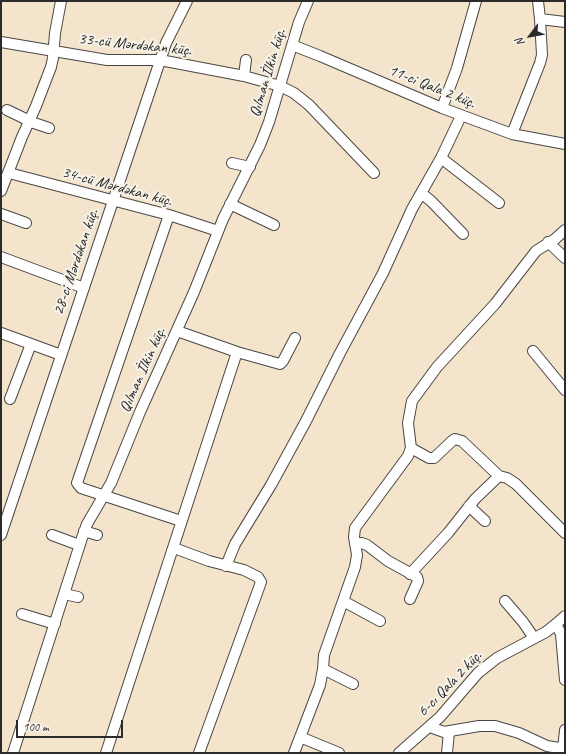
<!DOCTYPE html>
<html>
<head>
<meta charset="utf-8">
<style>
	body { margin:0 }
	#map { position:relative; width:566px; height:754px; overflow:hidden; background:#f5e4cc; font-family:Caveat,sans-serif }
	canvas { display:block }
	.frame { position:absolute; inset:0; border:2px solid #2b2b2b; pointer-events:none }
	.north { position:absolute; left:510px; top:16px; width:40px; height:40px; -webkit-text-stroke:3px #f7f3e8; paint-order:stroke; rotate:238deg; font-size:11px; font-weight:700; line-height:16px; text-align:center; color:#2b2b2b }
	.north::after { content:''; display:block; margin:auto; width:14px; height:18px; background:#2b2b2b; clip-path:polygon(50% 0,100% 100%,50% 72%,0 100%) }
	.scale { position:absolute; left:16px; top:720px; width:107px; height:18px; box-sizing:border-box; border:2px solid #2b2b2b; border-top:0; padding-left:5px; font-size:12px; line-height:14px; white-space:nowrap; color:#2b2b2b; -webkit-text-stroke:3px #f7f3e8; paint-order:stroke }
</style>
</head>
<body>
<div id="map">
<canvas width="566" height="754"></canvas>
<div class="frame"></div>
<div class="north">N</div>
<div class="scale">100 m</div>
</div>
<script>
const g = document.querySelector('canvas').getContext('2d');
g.lineJoin = 'round';
const poly = rows => new Path2D(rows.map(r => 'M' + r).join(''));
function strokePath(path, color, width, dash) { g.strokeStyle = color; g.lineWidth = width; g.lineCap = dash ? 'butt' : 'round'; g.setLineDash(dash || []); g.stroke(path); }
function label(font, color, halo, rows, align = 'center') {
  g.font = font + ' Caveat,sans-serif'; g.lineWidth = 4; g.setLineDash([]); g.textBaseline = 'middle'; g.strokeStyle = halo; g.fillStyle = color; for (const [text, x, y, turn = 0] of rows) {
    g.save(); g.translate(x, y); g.rotate((+turn || 0) * Math.PI / 180); g.textAlign = isNaN(turn) ? turn : align; if (halo) g.strokeText(text, 0, 0); g.fillText(text, 0, 0); g.restore();
  }
}
const minor = poly([
	[540,19,565,22],
	[1,42,107,60,160,60,244,76,280,86,294,93,309,105,374,173],
	[292,45,320,56,442,108,512,134,565,144],
	[244,76,246,60],
	[442,108,457,68,476,1],
	[7,110,34,123,49,128],
	[512,134,540,63,542,55,540,19,538,1],
	[441,158,499,203],
	[232,163,250,167],
	[9,173,169,215,218,231],
	[1,191,22,137,36,106,51,67,53,58,55,33,61,1],
	[421,193,431,201,463,234],
	[230,204,274,225],
	[1,214,26,223],
	[169,215,77,483,81,488,181,521],
	[548,242,565,258],
	[1,257,84,288],
	[177,331,237,352,280,364,283,361,295,338],
	[1,333,61,355],
	[533,351,565,390],
	[10,399,31,344],
	[411,448,429,458,434,458,452,441,455,439,462,441,499,476,507,478,516,484,565,533],
	[469,506,485,521],
	[84,531,97,535],
	[1,535,166,43,187,1],
	[52,535,79,545],
	[355,543,362,543,367,545,388,561,417,577,418,581,410,599],
	[174,548,209,561,244,570,258,577,261,582,199,753],
	[226,566,235,544,271,485,306,421,340,353,383,273,412,209,441,158,461,116],
	[410,574,448,533,475,499,499,476],
	[64,594,78,597],
	[343,601,380,621],
	[505,601,523,622,534,638],
	[22,614,55,624],
	[556,624,561,634,565,680],
	[323,669,353,684],
	[430,727,444,732,479,726,495,726,519,733,547,746,565,749],
	[300,737,339,753],
	[563,749,565,730],
	[13,753,82,538,87,524,111,483,140,412,194,292,223,219,260,145,269,122,299,22,308,1],
	[106,753,237,352],
	[294,753,320,685,323,669,324,655,355,567,357,555,354,537,355,528,408,456,411,448,408,423,412,401,437,367,495,304,536,251,555,239,565,230],
	[399,753,440,717,478,673,497,658,546,632,556,624,565,616],
	[447,753,449,732]
]);
strokePath(minor, '#494743', 12);
strokePath(minor, '#fff', 10);
label('16px', '#2b2b2b', '#f7f3e8', [
	["33-cü Mərdəkan küç.",135,45,6],
	["Qılman İlkin küç.",268,73,-73],
	["11-ci Qala 2 küç.",432,87,22],
	["34-cü Mərdəkan küç.",117,187,15],
	["28-ci Mərdəkan küç.",76,262,-71],
	["Qılman İlkin küç.",143,370,-66],
	["6-cı Qala 2 küç.",450,684,-46]
]);
</script>
</body>
</html>
